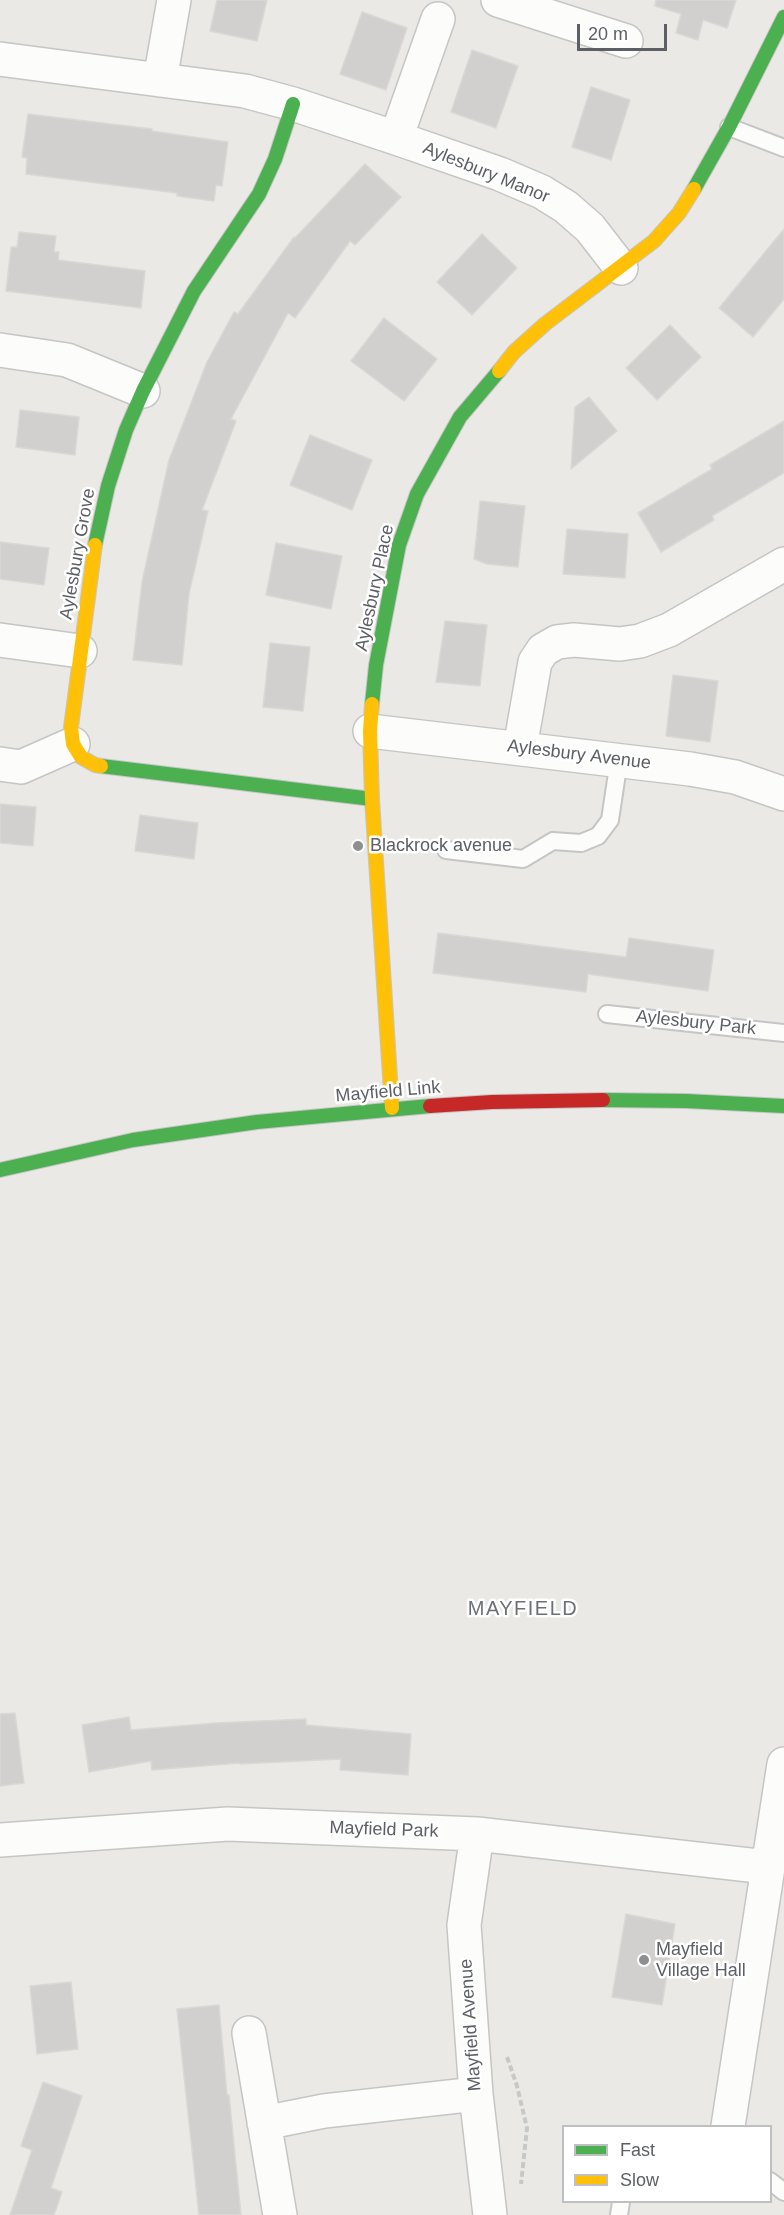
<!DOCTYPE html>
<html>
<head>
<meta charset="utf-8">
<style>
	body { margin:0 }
	#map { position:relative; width:784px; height:2215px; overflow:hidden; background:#ebe9e6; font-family:Helvetica,sans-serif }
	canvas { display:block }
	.legend { position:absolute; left:562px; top:2125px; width:210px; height:78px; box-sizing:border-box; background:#fff; border:2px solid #bebfc1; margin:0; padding:8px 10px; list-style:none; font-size:18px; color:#5c5f63 }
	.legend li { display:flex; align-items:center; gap:12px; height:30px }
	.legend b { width:30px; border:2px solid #bebfc1 }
	.scale { position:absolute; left:577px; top:24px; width:90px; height:27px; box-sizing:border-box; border:3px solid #5c5f63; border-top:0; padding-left:8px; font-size:18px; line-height:21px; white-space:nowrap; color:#5c5f63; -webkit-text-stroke:4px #fff; paint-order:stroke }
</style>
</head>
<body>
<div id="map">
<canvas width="784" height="2215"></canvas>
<ul class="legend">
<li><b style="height:8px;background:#4caf50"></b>Fast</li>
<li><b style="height:8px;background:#ffc107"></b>Slow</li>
</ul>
<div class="scale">20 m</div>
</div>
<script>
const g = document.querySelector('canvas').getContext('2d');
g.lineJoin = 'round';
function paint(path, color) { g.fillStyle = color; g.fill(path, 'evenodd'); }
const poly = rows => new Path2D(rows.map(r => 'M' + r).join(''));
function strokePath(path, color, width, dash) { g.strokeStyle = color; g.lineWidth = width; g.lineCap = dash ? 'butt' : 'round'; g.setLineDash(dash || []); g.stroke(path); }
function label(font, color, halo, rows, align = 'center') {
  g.font = font + ' Helvetica,sans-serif'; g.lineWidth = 5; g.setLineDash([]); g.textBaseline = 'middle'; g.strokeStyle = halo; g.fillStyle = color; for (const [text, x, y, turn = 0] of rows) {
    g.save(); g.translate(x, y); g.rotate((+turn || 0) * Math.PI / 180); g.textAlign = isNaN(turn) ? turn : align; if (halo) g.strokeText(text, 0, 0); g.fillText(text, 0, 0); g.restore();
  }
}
const building = poly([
	[217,0,267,0,257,41,210,31,217,0],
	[656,0,736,0,727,28,703,20,698,40,676,33,681,14,655,6,656,0],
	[362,12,407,28,386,90,340,74,362,12],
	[472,50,518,66,496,128,451,112,472,50],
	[591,87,630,100,611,160,572,147,591,87],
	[28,114,152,129,152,131,228,142,222,186,216,185,214,201,177,196,177,193,26,174,27,158,22,157,28,114],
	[365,164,401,197,355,245,350,241,295,318,288,313,231,419,236,421,202,510,208,511,189,594,182,665,133,660,142,582,169,460,207,362,234,312,238,314,294,237,295,238,365,164],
	[784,229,784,299,753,337,719,308,784,229],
	[19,232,56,236,54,252,59,252,58,260,145,271,141,308,6,291,11,247,17,247,19,232],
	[482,234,517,268,472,315,437,282,482,234],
	[384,318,437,359,404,401,351,361,384,318],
	[670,325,701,357,657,400,626,368,670,325],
	[589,397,617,431,571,469,575,407,589,397],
	[20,410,79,417,75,455,16,447,20,410],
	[784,421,784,473,712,516,714,520,661,552,638,513,712,469,710,465,784,421],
	[310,435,372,460,352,510,290,485,310,435],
	[480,501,525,506,518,567,487,564,474,559,480,501],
	[567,529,628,534,625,578,563,574,567,529],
	[0,542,49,548,44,585,0,579,0,542],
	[276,543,342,556,331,609,266,595,276,543],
	[445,621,487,625,480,686,436,682,445,621],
	[270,643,310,647,303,711,263,707,270,643],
	[673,675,718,681,710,742,666,736,673,675],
	[0,804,36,807,33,846,0,843,0,804],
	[140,815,198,823,194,859,135,851,140,815],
	[438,933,626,957,629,938,714,950,708,991,588,974,586,992,433,973,438,933],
	[15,1713,24,1783,0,1786,0,1714,15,1713],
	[129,1717,131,1730,216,1723,306,1719,306,1725,411,1734,408,1775,340,1770,341,1759,240,1764,240,1763,152,1770,151,1761,89,1772,82,1725,129,1717],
	[626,1914,675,1924,662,2005,612,1997,626,1914],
	[71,1982,78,2049,37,2054,30,1986,71,1982],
	[219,2005,227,2095,229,2095,241,2215,199,2215,184,2076,177,2009,219,2005],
	[43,2082,82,2096,51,2188,62,2192,54,2215,10,2215,32,2150,21,2146,43,2082]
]);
paint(building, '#d2d0cf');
strokePath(building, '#dad8d6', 1.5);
const lane = poly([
	[729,127,784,148],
	[446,850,523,859,553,841,581,843,598,836,610,820,619,760],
	[607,1014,784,1033],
	[770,2181,784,2192],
	[619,2215,621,2202]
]);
const street = poly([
	[498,0,626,41],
	[0,59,245,91,293,104,396,138,500,174,542,192,566,207,590,228,621,268],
	[160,80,174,0],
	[396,138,438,19],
	[0,350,67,360,143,391],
	[0,640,80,651],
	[370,731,690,769,735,777,784,794],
	[520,748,535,662,543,650,557,642,574,640,620,644,640,641,669,630,784,564],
	[0,764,21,767,73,744],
	[477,1834,464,1925,476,2094,490,2215],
	[0,1840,228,1824,477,1834,767,1867],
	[249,2033,280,2215],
	[264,2123,324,2111,476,2094],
	[728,2126,784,1764]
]);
const fast = poly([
	[694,189,729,127,784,17],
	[95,545,108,486,126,430,143,391,194,291,259,194,275,159,293,104],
	[372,704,376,665,399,545,417,494,460,417,499,371],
	[101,766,372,799],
	[603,1100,686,1101,784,1106],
	[0,1170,133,1140,257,1122,430,1106]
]);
const slow = poly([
	[499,371,514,352,545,324,654,241,679,213,694,189],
	[95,545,71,727,73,744,81,757,95,765,101,766],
	[372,704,370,731,372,799,392,1108]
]);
const jam = poly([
	[430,1106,492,1102,603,1100]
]);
strokePath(lane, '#c5c5c5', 20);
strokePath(street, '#c5c5c5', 36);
strokePath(fast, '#c6c6c7', 16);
strokePath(slow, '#c6c6c7', 16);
strokePath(jam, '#c6c6c7', 16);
strokePath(poly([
	[507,2057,517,2086,527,2128,521,2184]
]), '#c6c9c8', 4, [6, 3]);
strokePath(lane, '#fcfcfb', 16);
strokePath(street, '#fcfcfb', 33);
strokePath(fast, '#4caf50', 14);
strokePath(slow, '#ffc107', 14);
strokePath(jam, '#c62828', 14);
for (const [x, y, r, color] of [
	[358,846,6,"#8e8f91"],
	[644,1960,6,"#8e8f91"]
]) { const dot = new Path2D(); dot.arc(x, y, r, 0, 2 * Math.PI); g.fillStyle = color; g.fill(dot); strokePath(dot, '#fff', 2); }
label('18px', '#5c5f63', '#fff', [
	["Aylesbury Manor",486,173,22],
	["Aylesbury Grove",78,554,-80],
	["Aylesbury Place",375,588,-78],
	["Aylesbury Avenue",579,755,7],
	["Aylesbury Park",696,1023,6],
	["Mayfield Link",388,1092,-5],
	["Mayfield Park",384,1830,2],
	["Mayfield Avenue",471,2025,-94]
]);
label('18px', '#5c5f63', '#fff', [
	["Blackrock avenue",370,846],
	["Mayfield",656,1950],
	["Village Hall",656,1971]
], 'left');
g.letterSpacing = '1.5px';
label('20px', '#6d7175', '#fff', [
	["MAYFIELD",523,1609]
]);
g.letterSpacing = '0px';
</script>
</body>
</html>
